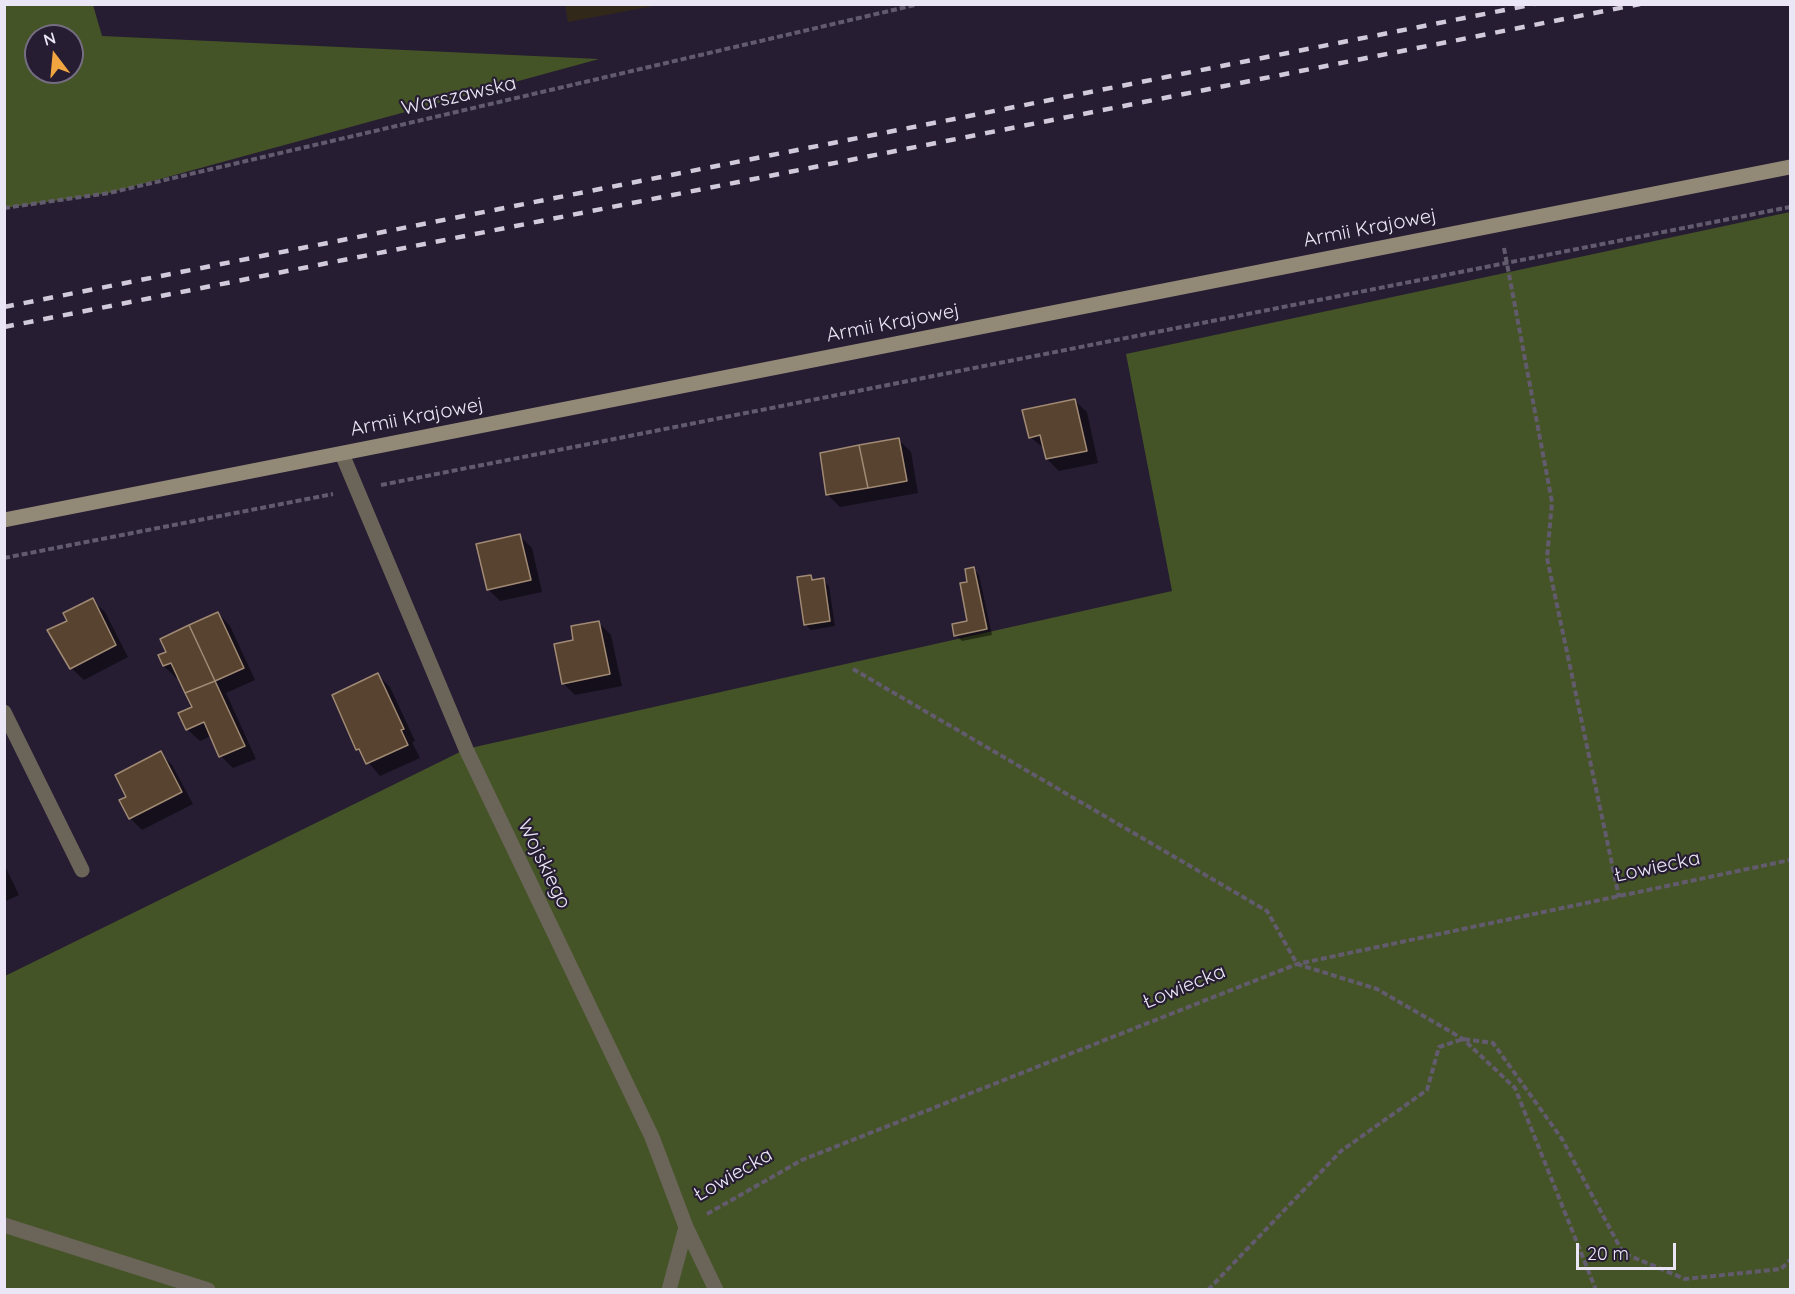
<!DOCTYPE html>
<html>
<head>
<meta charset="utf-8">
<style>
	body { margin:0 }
	#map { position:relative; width:1795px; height:1294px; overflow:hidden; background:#261d33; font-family:Quicksand,sans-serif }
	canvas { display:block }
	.frame { position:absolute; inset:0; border:6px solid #ebe6f5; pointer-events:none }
	.north { position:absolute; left:24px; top:24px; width:60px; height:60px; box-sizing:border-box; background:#261d33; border:2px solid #756d81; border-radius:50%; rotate:344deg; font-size:16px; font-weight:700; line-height:24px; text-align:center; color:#ebe6f5 }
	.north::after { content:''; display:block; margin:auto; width:21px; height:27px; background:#f1a540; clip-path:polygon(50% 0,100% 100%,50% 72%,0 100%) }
	.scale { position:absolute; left:1576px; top:1243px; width:100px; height:27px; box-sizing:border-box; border:3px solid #ebe6f5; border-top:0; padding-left:8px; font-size:18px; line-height:21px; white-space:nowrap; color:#ebe6f5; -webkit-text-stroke:4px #261d33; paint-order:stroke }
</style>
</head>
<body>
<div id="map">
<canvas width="1795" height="1294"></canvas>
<div class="frame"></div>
<div class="north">N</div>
<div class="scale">20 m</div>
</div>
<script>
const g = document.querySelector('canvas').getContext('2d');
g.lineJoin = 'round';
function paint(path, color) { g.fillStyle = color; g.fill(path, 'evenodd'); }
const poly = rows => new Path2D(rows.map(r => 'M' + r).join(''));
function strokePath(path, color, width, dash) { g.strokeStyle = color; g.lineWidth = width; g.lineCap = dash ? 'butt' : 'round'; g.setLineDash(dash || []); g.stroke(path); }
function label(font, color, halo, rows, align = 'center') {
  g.font = font + ' Quicksand,sans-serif'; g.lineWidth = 4.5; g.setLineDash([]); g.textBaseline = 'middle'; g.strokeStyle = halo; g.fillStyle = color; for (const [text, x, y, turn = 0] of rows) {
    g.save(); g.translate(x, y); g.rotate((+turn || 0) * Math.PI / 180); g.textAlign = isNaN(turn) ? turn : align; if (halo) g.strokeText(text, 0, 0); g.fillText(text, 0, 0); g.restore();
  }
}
paint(poly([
	[565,4,659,4,659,5,568,22]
]), '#322819');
paint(poly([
	[4,5,93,5,102,36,599,59,109,193,5,208],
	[36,36,72,36,72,72,36,72],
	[1790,212,1790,1289,5,1290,5,976,466,749,1172,591,1126,354]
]), '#455426');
paint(poly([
	[1074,400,1087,412,1098,463,1059,471,1047,459,1045,449,1030,437],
	[899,440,911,452,918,493,840,507,828,495,821,454],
	[520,536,532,548,542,592,500,601,488,589],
	[974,569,979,575,992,635,962,641,956,635,969,622,969,584],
	[810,577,815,581,823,580,829,586,835,626,811,630,805,624],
	[92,600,105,612,128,657,84,680,71,668,69,621],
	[218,613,230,626,255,680,226,693,256,759,233,768,221,756,211,736,200,741,187,729,194,708,179,677,176,678,164,666,160,656],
	[599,623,611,635,622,686,575,695,563,683,575,641],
	[378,675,390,687,415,741,412,742,420,758,380,776,357,749],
	[160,753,172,765,193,804,142,830,130,818,128,797],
	[4,864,19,895,4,902]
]), '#0007');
const building = poly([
	[1075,399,1087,451,1046,459,1040,435,1029,438,1022,410,1075,399],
	[899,438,907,481,868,488,859,445,899,438],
	[859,445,868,488,826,495,820,453,859,445],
	[520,534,531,580,487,590,476,544,520,534],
	[974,567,987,629,954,636,952,624,967,621,960,583,967,582,965,569,974,567],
	[811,575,812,580,824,578,830,621,804,625,797,577,811,575],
	[93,598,116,645,70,669,47,630,67,621,63,613,93,598],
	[218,612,244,668,215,681,189,625,218,612],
	[599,621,610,674,562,684,554,644,573,640,571,626,599,621],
	[189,625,215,681,185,693,171,663,163,666,158,655,166,652,160,639,189,625],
	[378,673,404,729,401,730,408,745,366,764,359,749,356,750,332,695,378,673],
	[215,681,245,746,219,757,204,722,186,730,178,713,192,707,185,693,215,681],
	[161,751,182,792,129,819,119,800,126,797,115,775,161,751]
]);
paint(building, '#57432f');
strokePath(building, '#a18a74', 1.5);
strokePath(poly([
	[4,208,109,193,919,4],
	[1504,248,1552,502,1547,558,1619,897],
	[381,485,1790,207],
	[4,558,333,494],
	[853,669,1267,911,1297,964,1377,989,1463,1039,1515,1088,1596,1290],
	[707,1214,802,1160,1297,964,1790,860],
	[1208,1290,1341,1151,1427,1090,1439,1047,1463,1039,1493,1043,1562,1139,1623,1253,1685,1279,1781,1269,1790,1260]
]), '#625b6e', 4, [6, 3]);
strokePath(poly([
	[4,712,82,870],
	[4,1225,208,1290]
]), '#6a6459', 15);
strokePath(poly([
	[342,454,466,749,652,1137,686,1227,716,1290],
	[669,1290,686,1227]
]), '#6a6459', 15);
strokePath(poly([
	[4,520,1790,167]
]), '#938977', 15);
strokePath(poly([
	[4,307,1535,4],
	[4,327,1640,4]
]), '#d0cada', 4.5, [10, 10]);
label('20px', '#ebe6f5', '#261d33', [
	["Warszawska",459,96,-13],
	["Armii Krajowej",1370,228,-11],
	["Armii Krajowej",893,323,-11],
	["Armii Krajowej",417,417,-11],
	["Wojskiego",544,864,64],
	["Łowiecka",1657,867,-12],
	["Łowiecka",1184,987,-22],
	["Łowiecka",733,1175,-30]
]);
</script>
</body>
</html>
